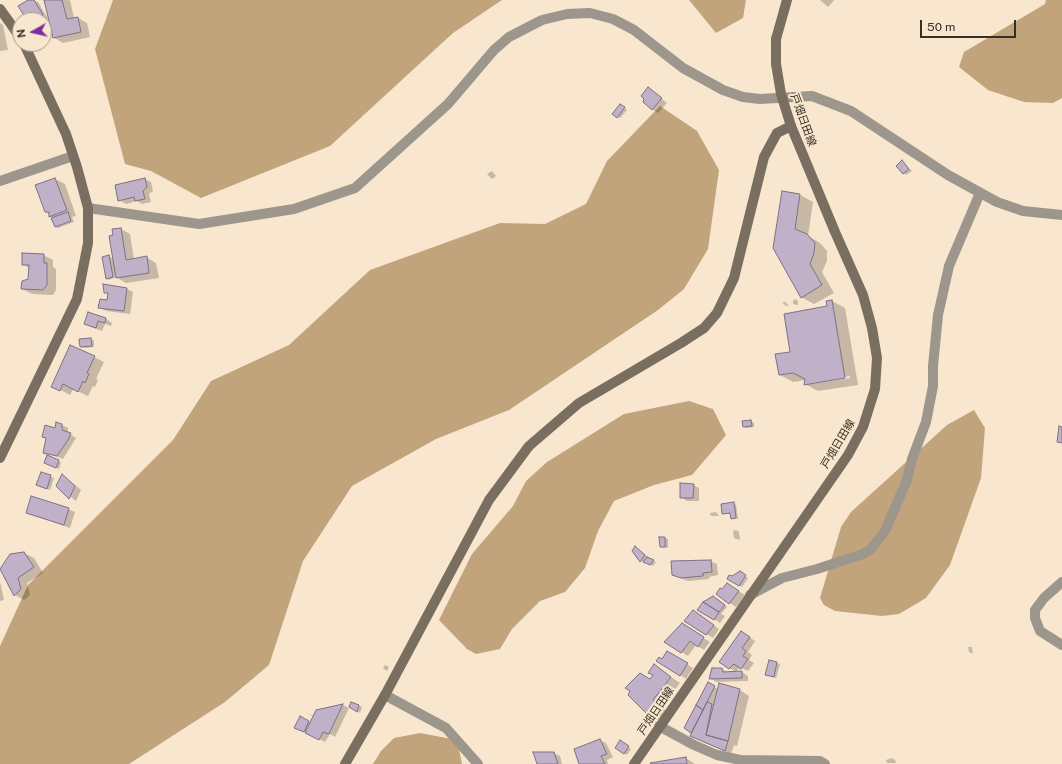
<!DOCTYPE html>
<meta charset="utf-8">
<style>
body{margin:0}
#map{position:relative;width:1062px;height:764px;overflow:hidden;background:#f8e6ce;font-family:"Public Sans",sans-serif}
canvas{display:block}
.north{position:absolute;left:12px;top:12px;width:40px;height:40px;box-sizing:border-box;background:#f8e6ce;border:1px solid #aa9d8b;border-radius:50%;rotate:262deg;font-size:11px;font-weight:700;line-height:16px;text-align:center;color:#362f26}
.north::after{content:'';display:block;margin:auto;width:14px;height:18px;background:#7b2e9f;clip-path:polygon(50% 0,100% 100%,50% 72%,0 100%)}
.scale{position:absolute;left:920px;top:20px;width:96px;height:18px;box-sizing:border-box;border:2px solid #362f26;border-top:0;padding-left:5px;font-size:12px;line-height:14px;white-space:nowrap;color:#362f26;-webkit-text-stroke:3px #f8e6ce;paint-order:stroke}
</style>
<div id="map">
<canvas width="1062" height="764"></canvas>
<div class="north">N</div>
<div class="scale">50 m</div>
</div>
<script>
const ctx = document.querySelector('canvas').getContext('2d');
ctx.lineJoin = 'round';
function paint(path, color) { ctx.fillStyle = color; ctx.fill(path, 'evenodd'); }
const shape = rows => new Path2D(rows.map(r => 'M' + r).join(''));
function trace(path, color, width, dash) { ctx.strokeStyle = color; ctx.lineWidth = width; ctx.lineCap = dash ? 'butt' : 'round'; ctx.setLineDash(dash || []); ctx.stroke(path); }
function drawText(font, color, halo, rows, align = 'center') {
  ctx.font = font + ' "Public Sans","Noto Sans JP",sans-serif'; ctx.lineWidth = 4; ctx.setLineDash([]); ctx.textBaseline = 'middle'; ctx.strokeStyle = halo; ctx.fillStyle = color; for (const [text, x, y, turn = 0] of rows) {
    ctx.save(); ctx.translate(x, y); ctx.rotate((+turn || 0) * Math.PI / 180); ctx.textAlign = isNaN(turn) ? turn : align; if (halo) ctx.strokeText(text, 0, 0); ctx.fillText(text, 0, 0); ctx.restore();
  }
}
const forest = shape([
 [113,0,502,0,453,33,330,146,201,198,151,171,125,164,95,49],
 [689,0,746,0,743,18,716,33],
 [1046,0,1062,0,1062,98,1053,103,1024,102,988,90,959,67,964,52,1045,4],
 [660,106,697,131,719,170,708,249,684,289,658,310,509,410,436,439,352,486,303,561,269,665,225,702,129,764,0,764,0,646,28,585,173,440,211,381,289,345,370,270,500,223,545,224,586,204,607,161],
 [689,401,713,409,726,435,692,475,654,485,614,501,598,531,585,568,565,592,540,601,512,629,500,649,476,654,467,649,439,620,472,554,513,506,526,481,547,462,624,414],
 [974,410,985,428,981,478,950,565,926,598,899,614,882,616,835,611,824,605,820,598,841,527,851,512,947,425],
 [420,733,457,740,462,764,373,764,381,751,394,738]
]);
const shadow = shape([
 [30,0,38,2,48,19,44,22,44,20,28,20],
 [45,0,70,0,74,18,78,18,87,23,90,37,63,43,53,37],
 [820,0,834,0,828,7],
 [0,23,3,25,8,50,0,51],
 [648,88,667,103,658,113,652,109],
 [623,106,627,110,620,118,617,117],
 [902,162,912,171,906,175,897,166],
 [492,171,496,176,492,179,487,174],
 [55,179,65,184,76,216,72,217,74,222,58,228,55,227,54,219,45,211],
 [145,179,151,182,153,191,149,194,151,202,142,204,137,201,126,204,119,200],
 [783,192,800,195,813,202,808,236,820,243,827,251,827,261,822,272,834,293,814,304,801,297],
 [121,229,130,234,134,260,146,257,156,263,159,278,126,283,116,277,109,280,107,278,109,256,113,259,114,236],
 [43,255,53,260,53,267,56,269,56,290,53,295,32,294,22,289,29,280,29,268,23,264],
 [104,285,127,289,133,292,130,314,106,311,99,307,108,301,109,294,105,292],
 [795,299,798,301,798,305,793,304,793,301],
 [832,301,845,308,858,385,818,391,805,384,806,380,793,382,780,375],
 [850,376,850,378,812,384,811,382],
 [782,302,785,302,789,306,786,306],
 [88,313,106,319,112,323,111,326,105,324,102,331,91,327,85,323],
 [91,339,94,341,94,347,84,348,81,346],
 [94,357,104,362,96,379,98,380,95,387,93,386,88,396,73,389,70,395,53,386],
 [751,421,754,423,754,427,746,428,744,427],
 [62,425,68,428,68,433,76,438,63,459,44,452,47,439,43,437],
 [58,461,61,462,59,469,48,464],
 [42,473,54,478,50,490,40,486],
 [63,475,81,490,76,501,57,486],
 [693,485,699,488,699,501,687,501,681,497],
 [733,503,736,505,738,519,732,518,731,514,723,513],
 [68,509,75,512,70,528,27,513],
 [716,512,719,516,711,516,710,513],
 [736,530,739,532,740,540,734,538,733,531],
 [665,538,668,539,668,548,661,547],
 [638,549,648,557,647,558,656,562,653,566,641,561,633,551],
 [24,553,34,558,43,573,27,583,30,595,24,600,15,595,1,570],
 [710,561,717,564,718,575,709,577,709,579,688,581,673,575],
 [743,574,748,578,742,587,728,579],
 [0,582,4,600,0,601],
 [733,588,745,595,736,607,717,594],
 [716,598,727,607,721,614,725,616,720,623,714,619],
 [700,615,719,629,713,638,686,621],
 [682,625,710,642,704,650,696,645,688,656,666,642],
 [742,632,755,641,748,652,752,655,749,660,754,663,748,671,740,667,736,672,720,662],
 [968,647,973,647,972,647,973,654,969,652],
 [674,656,693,668,686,679,663,661],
 [770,661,780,664,776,678,766,674],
 [385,665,389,667,387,671,383,668],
 [654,666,680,683,662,707,668,712,660,721,650,716,651,680,655,675],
 [722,669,728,673,742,672,748,676,748,681,716,682,710,678],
 [708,684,718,689,740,690,749,696,737,746,734,745,731,754,697,739,686,728],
 [343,705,349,708,335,737,330,734,325,742,296,727,300,718,311,723,314,717,305,712,314,716,317,711],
 [359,706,362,707,360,713,351,707],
 [600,740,606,743,613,757,607,760,608,764,580,764],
 [621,742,631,749,627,755,616,748],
 [553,753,560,756,562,764,538,764],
 [686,758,695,764,652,764],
 [892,758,895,760,896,763,887,763,886,760]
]);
const building = shape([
 [28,0,34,0,43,15,35,20,27,20,18,6,28,0],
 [44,0,62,0,67,19,78,17,81,32,53,38,44,0],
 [648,87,662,98,652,110,643,102,644,99,641,96,648,87],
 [620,104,625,107,617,118,612,114,620,104],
 [902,160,909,169,903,174,896,166,902,160],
 [55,178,67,210,49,217,49,212,45,212,35,185,55,178],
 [145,178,147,187,143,191,145,199,135,201,134,197,118,201,115,185,145,178],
 [782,191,800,194,795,229,807,234,815,243,814,253,810,264,822,285,801,298,773,248,782,191],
 [68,212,71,221,55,227,51,218,68,212],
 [121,228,126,260,147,256,149,273,116,278,109,236,113,235,112,229,121,228],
 [22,253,44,254,44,263,47,263,47,285,43,290,21,289,22,281,28,279,29,265,22,265,22,253],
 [109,255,113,277,106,279,102,257,109,255],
 [103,284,127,288,124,311,98,308,100,299,107,300,108,293,104,293,103,284],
 [832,300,845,378,804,385,805,379,793,373,779,375,775,354,790,352,784,314,827,306,826,301,832,300],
 [88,312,106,318,105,323,98,321,96,328,84,324,88,312],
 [91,338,92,346,80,347,79,339,91,338],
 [70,345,95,356,87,373,89,374,85,383,83,381,78,392,63,384,60,391,51,387,70,345],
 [751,420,752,426,743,427,742,421,751,420],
 [56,422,62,424,62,430,71,433,68,440,57,456,43,453,46,438,42,437,45,425,55,428,56,422],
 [1059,426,1062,427,1062,443,1057,442,1059,426],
 [47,455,59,460,56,468,44,463,47,455],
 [41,472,51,475,47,489,36,485,41,472],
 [62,474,75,486,69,499,56,486,62,474],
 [680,483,694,484,693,498,680,498,680,483],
 [31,496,69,508,64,525,26,513,31,496],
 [734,502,736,518,731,519,730,513,722,514,721,504,734,502],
 [659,537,665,537,665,547,660,547,659,537],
 [635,546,645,555,640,562,632,551,635,546],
 [24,552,34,567,18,578,21,589,14,596,0,569,10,554,24,552],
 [647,557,654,560,650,565,643,562,647,557],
 [711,560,712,572,703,573,703,576,681,578,672,575,671,561,711,560],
 [740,571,746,575,739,586,727,579,729,575,732,576,740,571],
 [727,583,739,591,729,604,716,594,720,588,722,589,727,583],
 [713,596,725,605,719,612,703,602,713,596],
 [703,602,719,612,714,620,697,610,703,602],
 [693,610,714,625,706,635,684,621,693,610],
 [682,623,704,637,698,647,690,641,681,653,664,642,682,623],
 [741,631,750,637,742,648,746,651,743,656,748,659,741,669,734,664,729,669,719,662,741,631],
 [667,651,688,663,680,676,656,661,659,657,662,659,667,651],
 [769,660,777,662,774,677,765,675,769,660],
 [654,664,671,677,653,700,659,706,650,717,628,695,630,691,625,688,640,673,650,679,653,675,648,673,654,664],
 [712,668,722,668,723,672,742,671,742,678,709,679,712,668],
 [708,682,715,686,703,710,696,705,708,682],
 [719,683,740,689,728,741,706,735,719,683],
 [351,702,359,705,357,712,349,707,351,702],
 [707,702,712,704,706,735,728,741,725,751,690,736,707,702],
 [343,704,329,734,323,732,319,740,305,733,316,710,343,704],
 [696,705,703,710,691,733,684,728,696,705],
 [300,716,309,721,304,732,294,728,300,716],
 [600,739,607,754,601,756,605,764,579,764,574,749,600,739],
 [620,740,629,746,624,754,615,748,620,740],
 [533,752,554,752,558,764,537,764,533,752],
 [686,757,687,764,651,764,650,763,686,757]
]);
const street = shape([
 [0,181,73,156],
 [88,208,199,224,294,209,355,188,448,104,494,50,509,37,542,20,567,14,590,13,613,19,634,30,683,68,723,90,743,97,760,99,812,96,851,111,948,175,997,202,1023,211,1062,215],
 [1062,582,1044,598,1035,610,1035,618,1040,631,1062,645],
 [750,595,782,578,817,569,863,554,871,549,885,531,907,480,912,459,926,422,933,386,933,366,938,315,949,266,980,193],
 [385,695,446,728,478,764],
 [659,726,694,745,717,755,740,760,820,761,825,764]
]);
const secondary = shape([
 [0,9,20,37],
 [776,39,787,0],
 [0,458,77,299,88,243,88,208,77,167,66,134,24,44],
 [345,764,385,695,489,500,529,446,579,403,681,343,704,328,717,313,734,278,764,157,777,133,791,126,835,232,863,295,872,328,877,358,875,389,863,427,848,455,634,764]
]);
const secondaryBridge = shape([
 [776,39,776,64,781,94,791,126]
]);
const streetNames = [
 ["戸畑日田線",803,120,70],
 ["戸畑日田線",838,444,-59],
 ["戸畑日田線",656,711,-56]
];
paint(forest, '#c2a47c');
paint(shadow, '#0003');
paint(building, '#c0b1c9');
trace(building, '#7e7086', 1);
trace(street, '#9d968c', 10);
trace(secondary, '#796e60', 10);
trace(secondaryBridge, '#796e60', 10);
drawText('11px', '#362f26', '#f8e6ce', streetNames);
</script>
